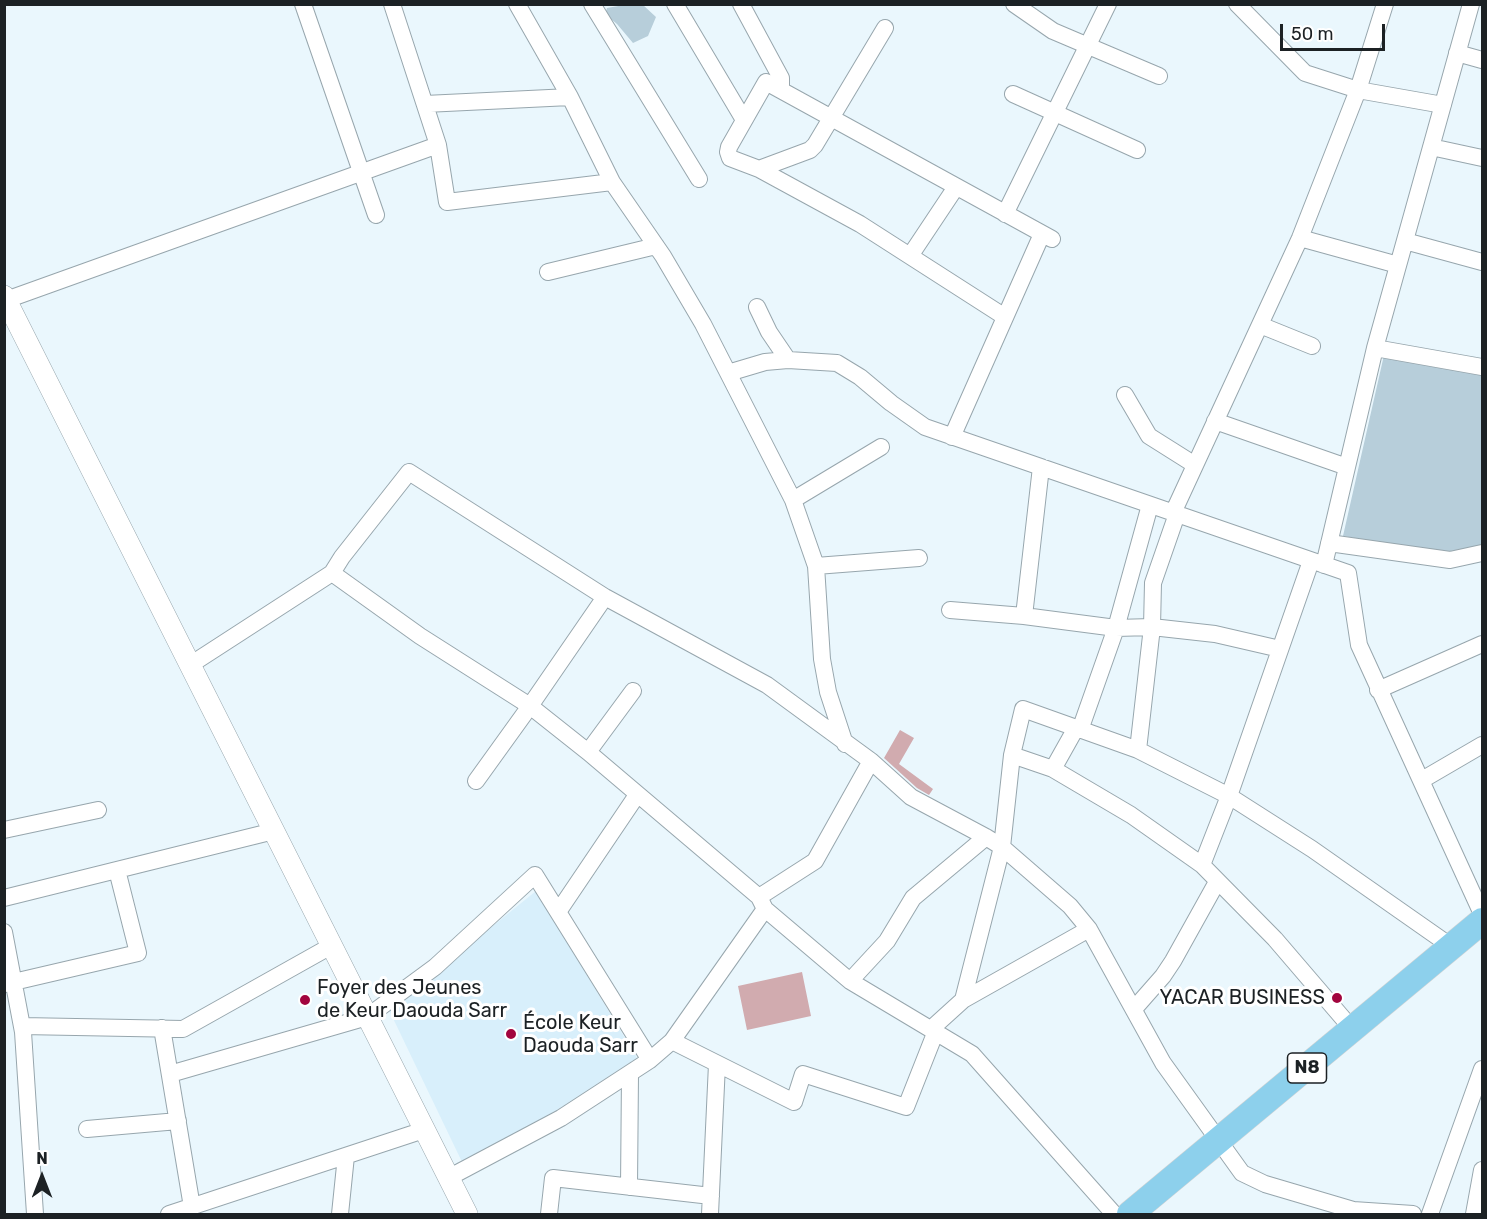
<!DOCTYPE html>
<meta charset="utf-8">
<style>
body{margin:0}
#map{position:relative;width:1487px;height:1219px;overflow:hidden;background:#eaf7fd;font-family:Rubik,sans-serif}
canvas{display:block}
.frame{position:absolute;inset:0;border:6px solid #1c2124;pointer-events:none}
.north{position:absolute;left:12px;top:1147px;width:60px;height:60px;-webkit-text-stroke:4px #fff;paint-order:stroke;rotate:0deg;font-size:16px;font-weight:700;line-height:24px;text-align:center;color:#1c2124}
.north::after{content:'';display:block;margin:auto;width:21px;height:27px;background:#1c2124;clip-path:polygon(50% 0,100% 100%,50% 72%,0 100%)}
.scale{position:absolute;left:1280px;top:24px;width:105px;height:27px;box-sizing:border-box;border:3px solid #1c2124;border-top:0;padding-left:8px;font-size:18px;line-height:21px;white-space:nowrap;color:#1c2124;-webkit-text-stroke:4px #fff;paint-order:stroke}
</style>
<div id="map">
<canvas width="1487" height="1219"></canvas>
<div class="frame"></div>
<div class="north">N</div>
<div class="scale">50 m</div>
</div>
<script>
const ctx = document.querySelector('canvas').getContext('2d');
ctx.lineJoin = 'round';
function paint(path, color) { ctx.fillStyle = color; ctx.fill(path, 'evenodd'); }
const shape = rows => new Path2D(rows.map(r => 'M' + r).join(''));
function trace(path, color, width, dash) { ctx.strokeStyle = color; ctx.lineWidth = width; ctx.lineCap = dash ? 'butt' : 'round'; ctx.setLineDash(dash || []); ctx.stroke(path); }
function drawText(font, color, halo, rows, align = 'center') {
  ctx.font = font + ' Rubik,sans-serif'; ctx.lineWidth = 6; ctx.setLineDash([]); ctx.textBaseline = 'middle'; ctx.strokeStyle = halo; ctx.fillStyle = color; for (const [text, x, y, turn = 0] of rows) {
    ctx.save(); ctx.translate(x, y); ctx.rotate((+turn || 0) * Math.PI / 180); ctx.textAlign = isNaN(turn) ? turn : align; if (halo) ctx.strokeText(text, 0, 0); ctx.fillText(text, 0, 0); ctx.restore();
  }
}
const built = shape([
 [536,891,637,1058,523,1132,463,1164,389,1010]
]);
const green = shape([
 [624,5,643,5,656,17,648,36,633,43,617,24,605,14,607,8],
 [1384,355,1482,370,1482,545,1441,553,1343,536]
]);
const building = shape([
 [900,730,914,738,899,764,933,789,929,795,917,788,884,758],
 [802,972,811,1016,747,1030,738,986]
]);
const minor = shape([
 [303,4,376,215],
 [392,4,438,145,447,202,612,182],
 [517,4,570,97,612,182,663,256,703,324,793,500,816,566,822,659,828,692,845,744],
 [592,4,699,179],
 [675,4,744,120],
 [741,4,781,78,781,90],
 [1014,4,1053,31,1159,76],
 [1237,4,1305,73,1358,90,1443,105],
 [1457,53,1482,60],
 [1013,94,1137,150],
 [425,104,570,97],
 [1431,147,1482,158],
 [759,169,810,150,815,145,885,28],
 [1005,214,1108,4],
 [1300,238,1398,265],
 [1405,241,1482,262],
 [910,256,956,187],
 [548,272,656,246],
 [6,300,438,145],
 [757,307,769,332,788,360,837,363,860,377,891,403,925,427,1348,573,1359,645,1482,914],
 [1005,317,860,224,759,169,730,158,728,152,729,147,766,82,1052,239],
 [1260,325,1312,346],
 [1375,348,1482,367],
 [728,373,765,362,788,360],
 [1125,395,1149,436,1195,465],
 [1215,421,1347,467],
 [952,437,1042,234],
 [793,500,881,447],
 [1173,513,1300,238,1358,90,1385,4],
 [1329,543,1450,560,1482,553],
 [1324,565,1375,348,1471,4],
 [816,566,919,558],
 [332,573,420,636,530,706,588,752,759,897,765,909,850,981,972,1054,1114,1214],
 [950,610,1024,616,1116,628,1152,627,1215,634,1280,649],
 [1024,616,1041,467],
 [190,665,332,573,342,557,409,472,605,597,767,685,871,761,911,797,986,837,1002,847,1070,906,1089,929,1163,1063,1242,1173,1265,1184,1353,1210,1413,1214],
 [1378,690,1482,644],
 [1080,730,1116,628,1150,505],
 [1138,750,1152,627,1153,583,1177,514],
 [588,752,633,691],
 [1012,755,1053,769,1131,815,1202,865,1275,939,1353,1030],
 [1053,769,1076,728],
 [1422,780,1482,745],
 [476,781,530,706,605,597],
 [4,830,98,810],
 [1202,865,1229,796,1311,561],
 [759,897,815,861,871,761],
 [4,898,274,831],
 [558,912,637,795],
 [4,932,23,1032,35,1214],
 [850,981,887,941,913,898,986,837],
 [5,984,138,953,117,870],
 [963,1000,1002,847,1012,755,1023,709,1138,750,1229,796,1312,849,1452,947],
 [1134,1009,1163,976,1173,961,1217,882],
 [22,1026,183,1029,331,946],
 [162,1028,192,1207],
 [931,1029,963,1000,1089,929],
 [672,1041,794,1102,803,1074,906,1107,936,1031],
 [170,1074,367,1017,435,967,535,875,650,1060],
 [87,1129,178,1121],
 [448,1178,561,1118,650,1060,672,1041,765,909],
 [629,1187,630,1074],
 [169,1214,424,1130],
 [340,1214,346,1156],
 [549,1214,553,1178,711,1196],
 [710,1214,717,1064],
 [1430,1214,1482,1069],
 [1474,1214,1482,1170]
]);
const tertiary = shape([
 [4,296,467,1214]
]);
const primary = shape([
 [1130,1214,1482,921]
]);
const markers = [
 [1337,998,6,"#a2053e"],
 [305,1000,6,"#a2053e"],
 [511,1034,6,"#a2053e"]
];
const shields = [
 [1307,1068,39]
];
const shieldNames = [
 ["N8",1307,1068]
];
const poiNames = [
 ["Foyer des Jeunes",317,988],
 ["de Keur Daouda Sarr",317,1011],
 ["YACAR BUSINESS",1325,998,"right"],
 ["École Keur",523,1023],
 ["Daouda Sarr",523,1046]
];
paint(built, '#d8effb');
paint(green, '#b7ceda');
paint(building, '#d1abaf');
trace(minor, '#97a6ad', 18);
trace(tertiary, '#97a6ad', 22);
trace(primary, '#d2d3d3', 27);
trace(minor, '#fff', 16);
trace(tertiary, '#fff', 21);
trace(primary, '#8dd0ec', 26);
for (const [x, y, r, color] of markers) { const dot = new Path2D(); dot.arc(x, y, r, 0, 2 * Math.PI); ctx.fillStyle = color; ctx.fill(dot); trace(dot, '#fff', 2); }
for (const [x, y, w] of shields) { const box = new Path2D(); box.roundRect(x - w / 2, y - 15, w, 30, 4.5); ctx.fillStyle = '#fff'; ctx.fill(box); trace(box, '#1c2124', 1.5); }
drawText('bold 18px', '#1c2124', null, shieldNames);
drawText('20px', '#1c2124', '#fff', poiNames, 'left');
</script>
